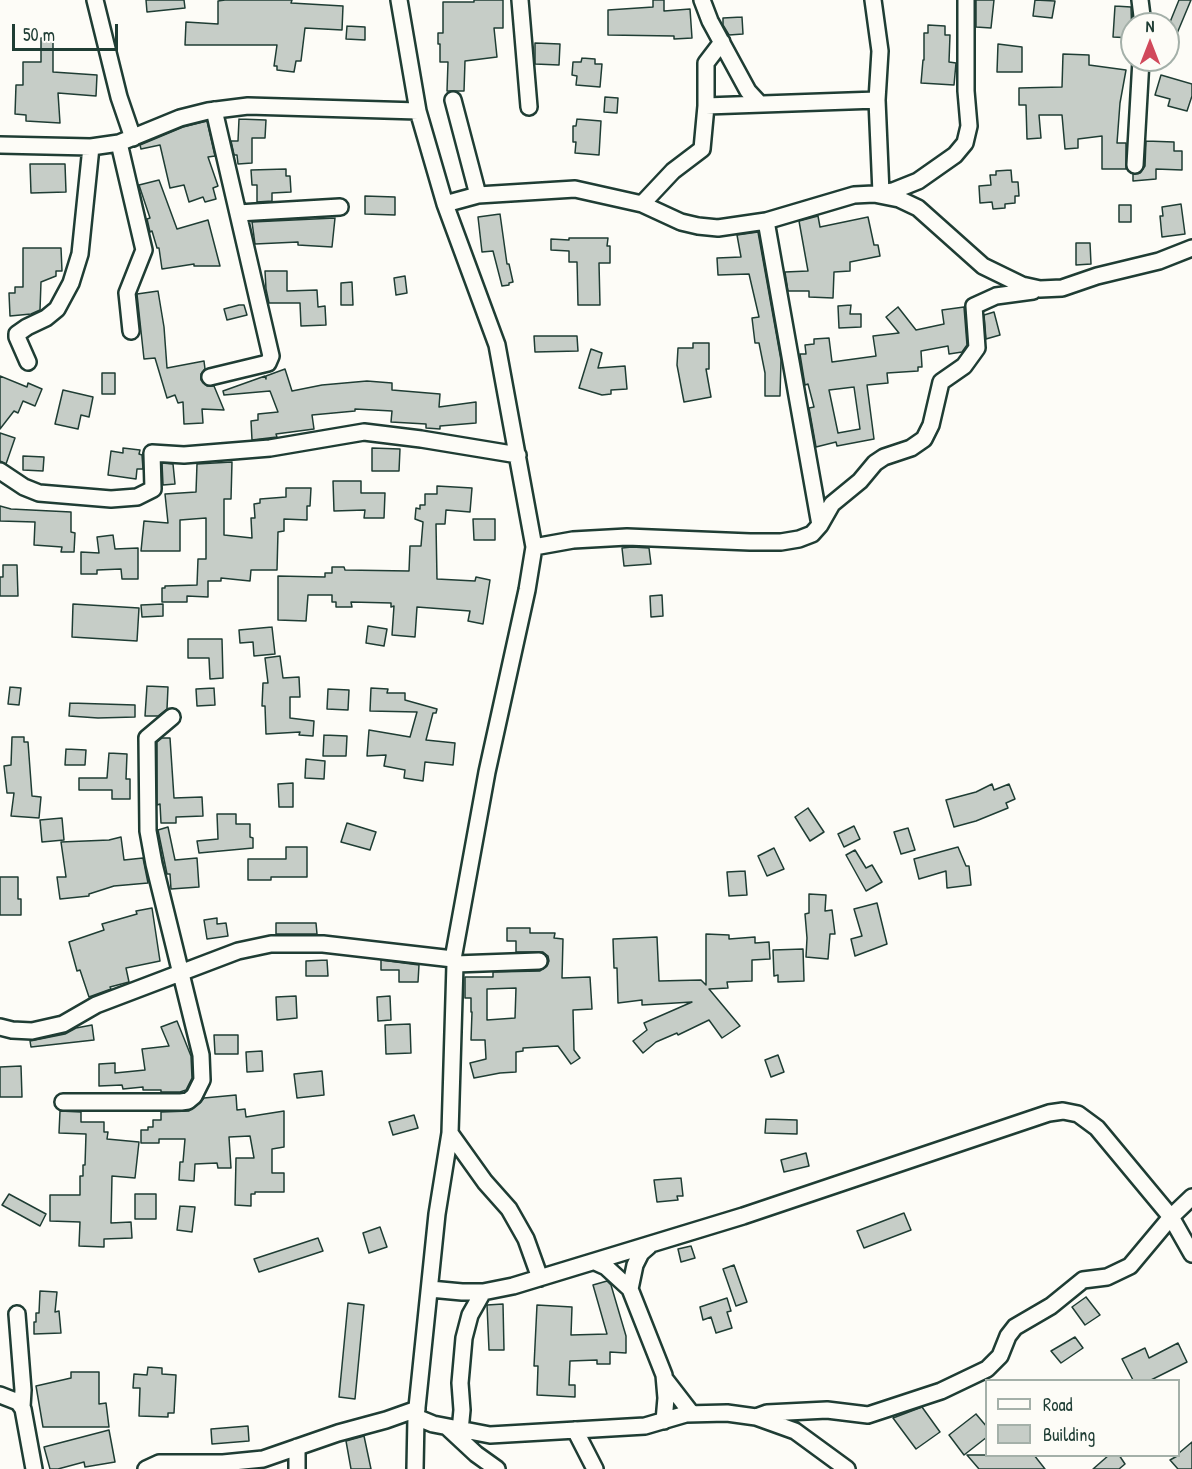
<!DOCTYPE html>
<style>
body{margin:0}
#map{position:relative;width:1192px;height:1469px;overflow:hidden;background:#fdfcf7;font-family:"Patrick Hand",sans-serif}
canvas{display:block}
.legend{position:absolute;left:985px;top:1379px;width:195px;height:78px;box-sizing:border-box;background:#fdfcf7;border:2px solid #a4b0a9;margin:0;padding:8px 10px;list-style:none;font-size:18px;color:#1f3d34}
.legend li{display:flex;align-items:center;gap:12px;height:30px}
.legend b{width:30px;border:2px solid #a4b0a9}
.north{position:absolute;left:1120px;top:12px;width:60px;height:60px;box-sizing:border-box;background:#fdfcf7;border:2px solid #a4b0a9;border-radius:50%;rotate:0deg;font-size:16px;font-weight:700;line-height:24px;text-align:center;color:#1f3d34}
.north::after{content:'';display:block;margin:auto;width:21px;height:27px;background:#d1495b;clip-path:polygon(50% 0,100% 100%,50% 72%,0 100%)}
.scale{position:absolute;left:12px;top:24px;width:106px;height:27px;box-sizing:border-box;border:3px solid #1f3d34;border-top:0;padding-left:8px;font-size:18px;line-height:21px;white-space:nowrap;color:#1f3d34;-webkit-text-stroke:4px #fdfcf7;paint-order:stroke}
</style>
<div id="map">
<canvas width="1192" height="1469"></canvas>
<ul class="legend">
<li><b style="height:8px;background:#fdfcf7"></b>Road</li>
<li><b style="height:16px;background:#c6cdc7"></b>Building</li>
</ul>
<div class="north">N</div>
<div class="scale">50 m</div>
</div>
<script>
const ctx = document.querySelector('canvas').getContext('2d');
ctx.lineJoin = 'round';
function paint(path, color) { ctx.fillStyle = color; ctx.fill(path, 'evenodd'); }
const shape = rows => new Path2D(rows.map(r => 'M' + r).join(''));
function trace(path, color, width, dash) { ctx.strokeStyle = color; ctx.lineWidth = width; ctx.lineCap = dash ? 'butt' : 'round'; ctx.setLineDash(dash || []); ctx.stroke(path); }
const building = shape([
 [146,0,184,0,185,8,147,12,146,0],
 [225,0,292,0,291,3,343,6,342,30,305,28,301,61,296,61,294,72,277,70,277,66,274,66,277,45,185,45,186,22,218,24,218,1,225,0],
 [474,0,503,0,503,28,494,28,497,57,465,61,464,91,447,91,448,62,440,62,440,44,438,44,438,33,443,33,443,2,474,2,474,0],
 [653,0,664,0,664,11,690,9,692,38,674,39,674,36,608,35,608,10,653,7,653,0],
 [976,0,994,0,991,28,976,27,976,0],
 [1035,0,1055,1,1052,18,1033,16,1035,0],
 [1179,0,1191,0,1168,55,1168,27,1179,0],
 [1115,6,1131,7,1132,38,1113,37,1115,6],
 [742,17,743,34,729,35,723,25,723,18,742,17],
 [928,25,945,26,945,35,950,35,949,62,956,63,954,85,921,83,923,60,924,60,924,33,928,33,928,25],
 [347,26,365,27,365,40,346,39,347,26],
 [41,38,53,38,53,72,97,75,96,96,58,93,60,123,26,121,26,115,15,114,16,85,23,85,23,62,41,62,41,38],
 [535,43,560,44,559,65,535,64,535,43],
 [998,44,1022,47,1022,72,997,72,998,44],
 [1063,54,1089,55,1089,65,1126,70,1120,103,1117,143,1126,143,1126,169,1102,169,1102,136,1078,139,1078,148,1065,149,1062,115,1039,115,1041,138,1027,139,1026,105,1019,105,1019,88,1062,87,1063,54],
 [582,58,595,59,595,64,602,64,600,87,576,85,577,76,572,75,573,62,581,62,582,58],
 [1161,75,1192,84,1192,96,1187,111,1168,106,1170,99,1155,95,1161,75],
 [605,97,618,98,617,113,604,112,605,97],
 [239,119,266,120,265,138,252,138,252,163,238,164,237,155,234,155,231,141,238,141,239,119],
 [577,119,601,121,599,155,575,153,576,142,573,142,573,126,576,126,577,119],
 [207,121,215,156,208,157,218,186,213,188,216,199,205,202,203,197,189,202,184,185,170,188,160,145,141,149,140,145,183,127,207,121],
 [1146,141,1174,142,1174,151,1182,151,1182,170,1156,169,1156,179,1133,181,1133,174,1140,173,1145,166,1146,141],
 [30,164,65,164,66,192,31,193,30,164],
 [286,169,286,176,290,176,291,192,272,193,272,201,257,202,257,185,252,185,251,170,286,169],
 [1011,170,1012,182,1018,182,1019,196,1015,196,1015,203,1005,204,1005,208,993,209,992,202,980,203,979,186,991,185,990,175,996,175,996,171,1011,170],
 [159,180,177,229,208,220,220,266,194,266,194,264,162,269,159,248,157,248,152,231,150,232,147,219,150,218,139,185,159,180],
 [365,196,395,197,395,215,365,214,365,196],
 [1181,204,1185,234,1162,237,1160,216,1163,216,1162,207,1181,204],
 [1119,205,1131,205,1131,222,1119,222,1119,205],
 [500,214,507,264,509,264,513,282,509,283,509,285,502,286,493,251,482,252,478,217,500,214],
 [818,216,820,227,868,217,874,245,878,245,880,256,850,262,850,271,834,272,833,298,809,297,809,291,788,291,785,272,808,271,799,221,818,216],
 [335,218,332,247,298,245,298,242,255,244,252,222,335,218],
 [758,232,781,360,780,396,765,396,765,373,759,343,755,343,752,318,759,317,749,274,718,275,717,258,741,257,737,235,758,232],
 [569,238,608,238,607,246,610,246,610,263,599,263,600,305,578,305,577,262,569,262,569,251,551,250,551,239,569,240,569,238],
 [1076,243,1090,243,1091,264,1076,265,1076,243],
 [23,248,61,248,62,271,56,271,56,276,41,282,40,310,31,314,10,316,9,293,15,293,15,287,23,287,23,248],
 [265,271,287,271,287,291,317,290,318,307,325,306,326,325,301,326,300,303,269,303,266,289,265,271],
 [405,276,407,293,396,295,394,278,405,276],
 [352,282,353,305,341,305,341,283,352,282],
 [158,291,164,327,167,368,204,361,205,369,201,374,201,380,207,386,214,386,224,410,202,409,203,423,184,424,183,402,178,403,175,395,167,398,155,358,144,359,137,294,158,291],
 [239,305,244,305,247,315,227,320,224,309,239,305],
 [851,305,850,314,861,314,861,327,839,328,838,306,851,305],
 [898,307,916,330,944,324,942,310,964,307,967,345,962,352,949,354,948,346,921,351,922,367,918,367,918,371,887,373,888,383,867,385,874,439,837,446,836,442,816,447,809,408,814,407,808,384,805,385,800,354,806,354,805,345,814,344,814,339,829,338,832,362,876,356,873,336,899,333,886,317,898,307],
 [854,387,860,429,838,433,829,390,854,387],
 [994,312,1000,335,986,339,984,315,994,312],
 [534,336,577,336,578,351,535,352,534,336],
 [693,343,709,343,709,369,706,369,711,397,684,402,677,365,678,348,693,348,693,343],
 [591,349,602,353,598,368,625,366,627,389,611,390,611,394,602,395,579,388,591,349],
 [285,369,292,391,322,385,367,381,392,383,392,390,440,394,439,407,476,402,476,423,440,426,440,429,426,428,426,424,391,422,392,411,355,409,355,411,312,415,314,429,276,434,277,437,252,440,251,421,258,420,258,414,278,412,270,391,224,395,223,391,265,376,266,379,266,376,285,369],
 [102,373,115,373,115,394,102,394,102,373],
 [0,376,27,387,28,383,42,389,35,406,23,401,18,413,14,411,0,429,0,376],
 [63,390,93,397,89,417,81,415,78,429,55,424,63,390],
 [0,433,15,438,6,464,0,461,0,433],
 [123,448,140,450,139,454,142,455,143,469,137,469,136,479,108,475,111,451,123,453,123,448],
 [372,448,400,449,399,471,372,471,372,448],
 [23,456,44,457,43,471,23,470,23,456],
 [232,462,231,499,224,499,224,535,252,538,251,518,255,518,254,504,260,503,260,499,286,497,286,488,311,488,310,506,307,506,307,520,284,519,284,531,278,532,277,570,251,570,250,581,221,578,221,581,208,581,208,597,187,596,187,602,162,602,162,588,165,588,165,586,197,585,198,559,206,559,206,518,180,520,180,551,141,551,144,521,168,523,165,494,196,492,197,464,232,462],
 [162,463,173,464,175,484,163,485,162,463],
 [333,481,361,481,361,493,385,493,384,518,364,518,365,510,334,511,333,481],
 [437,486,472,488,470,512,446,510,445,524,436,524,437,579,475,581,476,577,490,580,483,624,468,621,470,611,417,607,415,637,392,635,394,606,391,607,391,603,351,602,352,607,336,607,336,602,332,602,332,595,308,595,306,621,278,620,278,576,325,577,325,573,332,573,332,567,344,567,345,570,409,571,410,546,421,546,423,522,415,519,416,508,420,509,420,505,425,505,425,494,437,494,437,486],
 [0,506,11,509,71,512,71,532,75,533,74,552,61,552,62,547,34,545,35,522,0,521,0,506],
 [473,519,495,519,495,540,474,540,473,519],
 [113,535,115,549,138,548,138,579,122,579,121,569,97,570,97,574,81,574,81,552,99,553,97,537,113,535],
 [632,547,649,548,651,564,624,566,622,548,632,547],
 [3,565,17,565,18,596,0,596,0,577,3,577,3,565],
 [662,595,663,616,651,617,650,596,662,595],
 [73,604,139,608,137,641,72,637,73,604],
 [163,604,163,616,142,617,141,605,163,604],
 [368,626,387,629,384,646,366,643,368,626],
 [272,627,275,654,254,656,253,642,240,643,239,630,272,627],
 [188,639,222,639,223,678,210,679,209,658,188,658,188,639],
 [280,656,283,678,299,677,300,697,290,697,290,718,314,721,313,736,299,735,300,732,266,734,265,706,262,706,263,683,268,683,265,658,280,656],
 [147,686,168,687,167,709,158,716,145,716,147,686],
 [10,687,21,688,19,705,8,704,10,687],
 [214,688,215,705,197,706,196,689,214,688],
 [371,688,388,689,387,693,405,693,405,700,437,709,436,713,433,713,426,740,455,743,453,765,425,762,423,781,404,778,405,770,384,766,386,755,367,756,369,730,410,737,417,712,370,711,371,688],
 [328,689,349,690,348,710,327,709,328,689],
 [70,703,135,705,135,717,98,718,69,716,70,703],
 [324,735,347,736,346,756,323,756,324,735],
 [12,737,24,737,24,742,28,742,32,796,41,797,39,818,11,816,14,793,7,793,4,766,11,765,12,737],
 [162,738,170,738,174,798,202,797,203,816,176,817,176,823,161,823,160,804,157,805,157,742,162,738],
 [66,749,86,750,85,765,65,765,66,749],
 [109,753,127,754,126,779,130,779,130,799,112,799,112,790,79,790,79,778,107,778,109,753],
 [306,759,325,761,324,779,305,778,306,759],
 [293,783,293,807,279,807,278,784,293,783],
 [992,784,994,790,1009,784,1015,799,1006,803,1008,808,976,821,954,827,946,800,976,792,992,784],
 [808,808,824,832,810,841,795,817,808,808],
 [217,814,236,814,236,824,250,824,250,837,253,838,253,848,199,853,197,841,218,839,217,814],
 [62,818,64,840,42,842,40,820,62,818],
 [347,823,376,832,370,850,341,842,347,823],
 [854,826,860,839,844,847,838,834,854,826],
 [168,827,175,860,197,858,199,887,171,889,170,874,167,874,158,830,168,827],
 [908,828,915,850,901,854,894,832,908,828],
 [121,837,124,860,143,858,148,883,114,886,89,894,89,896,60,899,57,877,66,877,61,842,109,840,121,837],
 [286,847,307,847,307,877,271,877,271,880,248,880,248,859,286,859,286,847],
 [958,847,966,866,969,866,971,885,947,888,946,871,919,879,914,859,958,847],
 [774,848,784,869,767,876,758,856,774,848],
 [855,850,866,868,872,865,882,882,866,891,846,855,855,850],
 [745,871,747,895,729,896,727,872,745,871],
 [0,877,18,877,18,899,21,899,21,915,0,915,0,877],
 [809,894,826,895,825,911,832,910,835,934,830,934,828,959,806,957,807,938,805,914,809,913,809,894],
 [877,903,887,944,855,956,851,939,862,936,854,909,877,903],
 [152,908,160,961,126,968,129,982,110,987,111,989,89,997,80,970,77,971,69,942,104,930,102,924,137,914,136,911,152,908],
 [217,918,217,924,226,923,228,936,207,939,204,920,217,918],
 [276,923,316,923,317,934,276,934,276,923],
 [507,928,530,928,530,933,555,933,554,938,563,939,562,978,590,977,592,1009,573,1010,574,1050,580,1058,571,1064,558,1046,523,1048,523,1051,516,1052,516,1072,500,1073,474,1078,470,1063,486,1059,485,1040,471,1040,472,1012,471,1012,471,998,465,998,465,977,493,977,493,972,540,971,547,966,549,961,548,956,543,952,516,952,516,941,507,941,507,928],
 [516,988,515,1018,487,1020,487,989,516,988],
 [706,934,729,935,729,939,755,937,755,943,769,942,770,959,752,960,752,981,727,982,728,988,709,989,740,1026,722,1038,709,1020,678,1035,677,1033,656,1042,643,1053,633,1041,647,1030,644,1023,692,1002,642,1005,642,1000,618,1003,617,968,614,968,613,939,657,937,659,981,701,980,706,985,706,934],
 [803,949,804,981,778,982,778,975,774,976,773,950,803,949],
 [327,960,328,976,306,976,306,961,327,960],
 [381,960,419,965,418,982,399,982,399,970,381,970,381,960],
 [296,996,297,1018,277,1020,276,997,296,996],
 [390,996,391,1020,378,1021,377,997,390,996],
 [177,1021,191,1056,192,1078,186,1090,180,1092,161,1092,161,1090,143,1090,143,1087,123,1089,122,1085,99,1086,99,1064,115,1063,115,1073,145,1070,142,1049,169,1046,161,1027,177,1021],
 [410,1024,411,1053,386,1054,385,1025,410,1024],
 [92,1025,94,1040,31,1047,30,1041,65,1034,76,1028,92,1025],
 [214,1035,238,1035,238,1054,215,1054,214,1035],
 [262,1051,263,1071,247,1072,246,1052,262,1051],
 [778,1055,784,1072,771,1077,765,1060,778,1055],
 [21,1066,22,1097,0,1097,0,1067,21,1066],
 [322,1071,324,1095,297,1098,294,1074,322,1071],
 [236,1095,237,1110,245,1109,246,1117,284,1111,284,1147,272,1149,272,1173,284,1173,284,1192,255,1192,255,1194,251,1194,251,1206,235,1205,236,1158,254,1158,250,1136,229,1137,231,1168,218,1168,217,1163,195,1164,194,1181,179,1180,180,1162,183,1162,185,1139,159,1139,159,1143,141,1143,141,1130,148,1130,148,1127,153,1127,153,1120,161,1120,161,1112,189,1111,200,1103,204,1098,236,1095],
 [60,1111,81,1112,81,1122,104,1122,104,1132,108,1132,107,1139,139,1142,135,1178,112,1176,111,1223,131,1222,132,1238,104,1239,104,1247,79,1246,80,1222,50,1221,50,1195,80,1195,80,1176,83,1176,83,1165,85,1165,86,1134,59,1133,60,1111],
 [414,1115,418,1128,393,1135,389,1122,414,1115],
 [766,1119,797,1120,797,1134,765,1133,766,1119],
 [806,1153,809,1166,784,1172,781,1160,806,1153],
 [681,1178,683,1196,677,1196,678,1200,657,1202,654,1180,681,1178],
 [9,1194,46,1214,40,1226,2,1205,9,1194],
 [135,1194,156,1194,156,1219,135,1219,135,1194],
 [180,1206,195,1207,192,1232,177,1230,180,1206],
 [904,1213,911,1230,864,1248,857,1231,904,1213],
 [380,1227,387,1247,369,1253,363,1233,380,1227],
 [318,1238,323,1251,259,1272,254,1259,318,1238],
 [691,1246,695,1258,681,1262,678,1249,691,1246],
 [734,1265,747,1302,736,1306,723,1269,734,1265],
 [607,1281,611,1285,626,1336,626,1353,610,1352,610,1364,597,1364,597,1360,570,1361,569,1385,575,1385,575,1397,537,1395,538,1366,534,1366,537,1305,572,1307,571,1335,607,1334,593,1285,607,1281],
 [40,1291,57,1292,55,1312,59,1311,61,1333,34,1334,34,1322,36,1322,36,1313,39,1313,40,1291],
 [1086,1297,1100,1315,1085,1325,1072,1307,1086,1297],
 [727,1298,731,1311,727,1312,732,1328,716,1333,711,1317,703,1320,700,1307,727,1298],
 [348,1303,364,1305,355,1399,339,1397,348,1303],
 [503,1304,504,1350,489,1350,487,1305,503,1304],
 [1075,1337,1083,1348,1061,1363,1051,1351,1075,1337],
 [1178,1343,1187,1362,1151,1380,1133,1380,1122,1359,1145,1348,1149,1358,1178,1343],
 [148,1367,162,1368,162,1374,176,1375,174,1413,168,1413,168,1417,139,1416,140,1388,133,1388,134,1374,147,1375,148,1367],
 [71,1372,99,1372,99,1404,106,1403,109,1427,43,1427,36,1386,71,1378,71,1372],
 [922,1407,940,1432,916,1449,893,1418,922,1407],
 [976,1414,987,1427,987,1437,964,1455,949,1435,976,1414],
 [248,1426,249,1441,212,1444,211,1429,248,1426],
 [109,1430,115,1462,85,1467,84,1462,58,1469,50,1469,44,1447,109,1430],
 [364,1436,371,1469,351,1469,346,1441,364,1436],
 [1192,1442,1192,1469,1178,1469,1170,1460,1179,1455,1179,1453,1192,1442],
 [967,1455,1034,1455,1045,1469,979,1469,967,1455],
 [1109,1455,1119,1455,1125,1464,1119,1469,1093,1469,1109,1455]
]);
const street = shape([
 [95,0,119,97,133,138],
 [399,0,418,111,445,204,497,345,534,547,527,590,487,772,453,959,455,964,450,1133,437,1214,416,1417,415,1469],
 [520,0,529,107],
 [702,0,710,21,748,91,760,104],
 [873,0,880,51,877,100,881,193],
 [1140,0,1143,24],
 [453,100,478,195],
 [706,106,877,100],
 [119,143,144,250,127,293,131,331],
 [0,145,91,147,119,143,180,118,208,111,248,106,418,111],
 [1135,165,1141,60],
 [882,193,893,191,918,181,955,155,965,143,969,126,966,91,966,0],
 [445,204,478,195,575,189,642,204,681,222,698,226,718,228,766,221,854,195,874,194,899,199,918,208,983,266,1022,285,1040,289,1062,288,1097,276,1159,261,1192,248],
 [642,204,673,171,702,149,706,106,706,63,722,42],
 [238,213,340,207],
 [766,221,820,525],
 [28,362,17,337,17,334,27,327,46,318,57,309,71,283,80,254,91,147],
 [210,377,268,363,271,356,214,110],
 [0,471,24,487,39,493,111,499,137,497,153,489,152,453,184,455,270,448,364,432,421,439,518,455],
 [534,547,573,540,627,537,750,542,781,542,799,539,812,534,820,525,832,504,860,481,875,463,884,457,911,448,924,439,931,425,941,382,964,366,977,348,974,306,996,296,1033,291],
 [455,964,539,961],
 [0,1027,12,1030,32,1031,63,1024,96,1005,238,951,271,944,323,944,453,959],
 [63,1102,181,1102,188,1101,194,1096,202,1080,201,1055,154,864,148,831,147,738,172,717],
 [450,1133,485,1182,509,1209,526,1239,540,1278],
 [595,1262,606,1267,630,1289,664,1375,666,1398,664,1421],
 [430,1289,462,1292,483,1292,513,1286,743,1216,1049,1113,1063,1111,1078,1114,1097,1128,1171,1217,1192,1254],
 [630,1289,635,1265,641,1253,649,1246],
 [17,1314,23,1390,22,1407],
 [665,1379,692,1414],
 [0,1395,18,1402,23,1409,34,1469],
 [416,1417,433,1424,490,1435,645,1426,686,1414,727,1413,756,1417,795,1431,847,1469],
 [756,1417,767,1413,827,1410,868,1415,941,1391,987,1369,1000,1356,1008,1336,1015,1327,1051,1306,1083,1280,1107,1277,1130,1266,1171,1217,1192,1197],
 [447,1427,476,1454,497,1469],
 [575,1430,595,1469],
 [460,1431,462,1410,460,1383,464,1338,470,1315,483,1292],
 [297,1447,297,1469],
 [146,1469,159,1463,223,1463,263,1459,338,1433,386,1420,417,1409]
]);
paint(building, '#c6cdc7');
trace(building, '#1f3d34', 1.5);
trace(street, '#1f3d34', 20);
trace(street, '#fdfcf7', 15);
</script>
